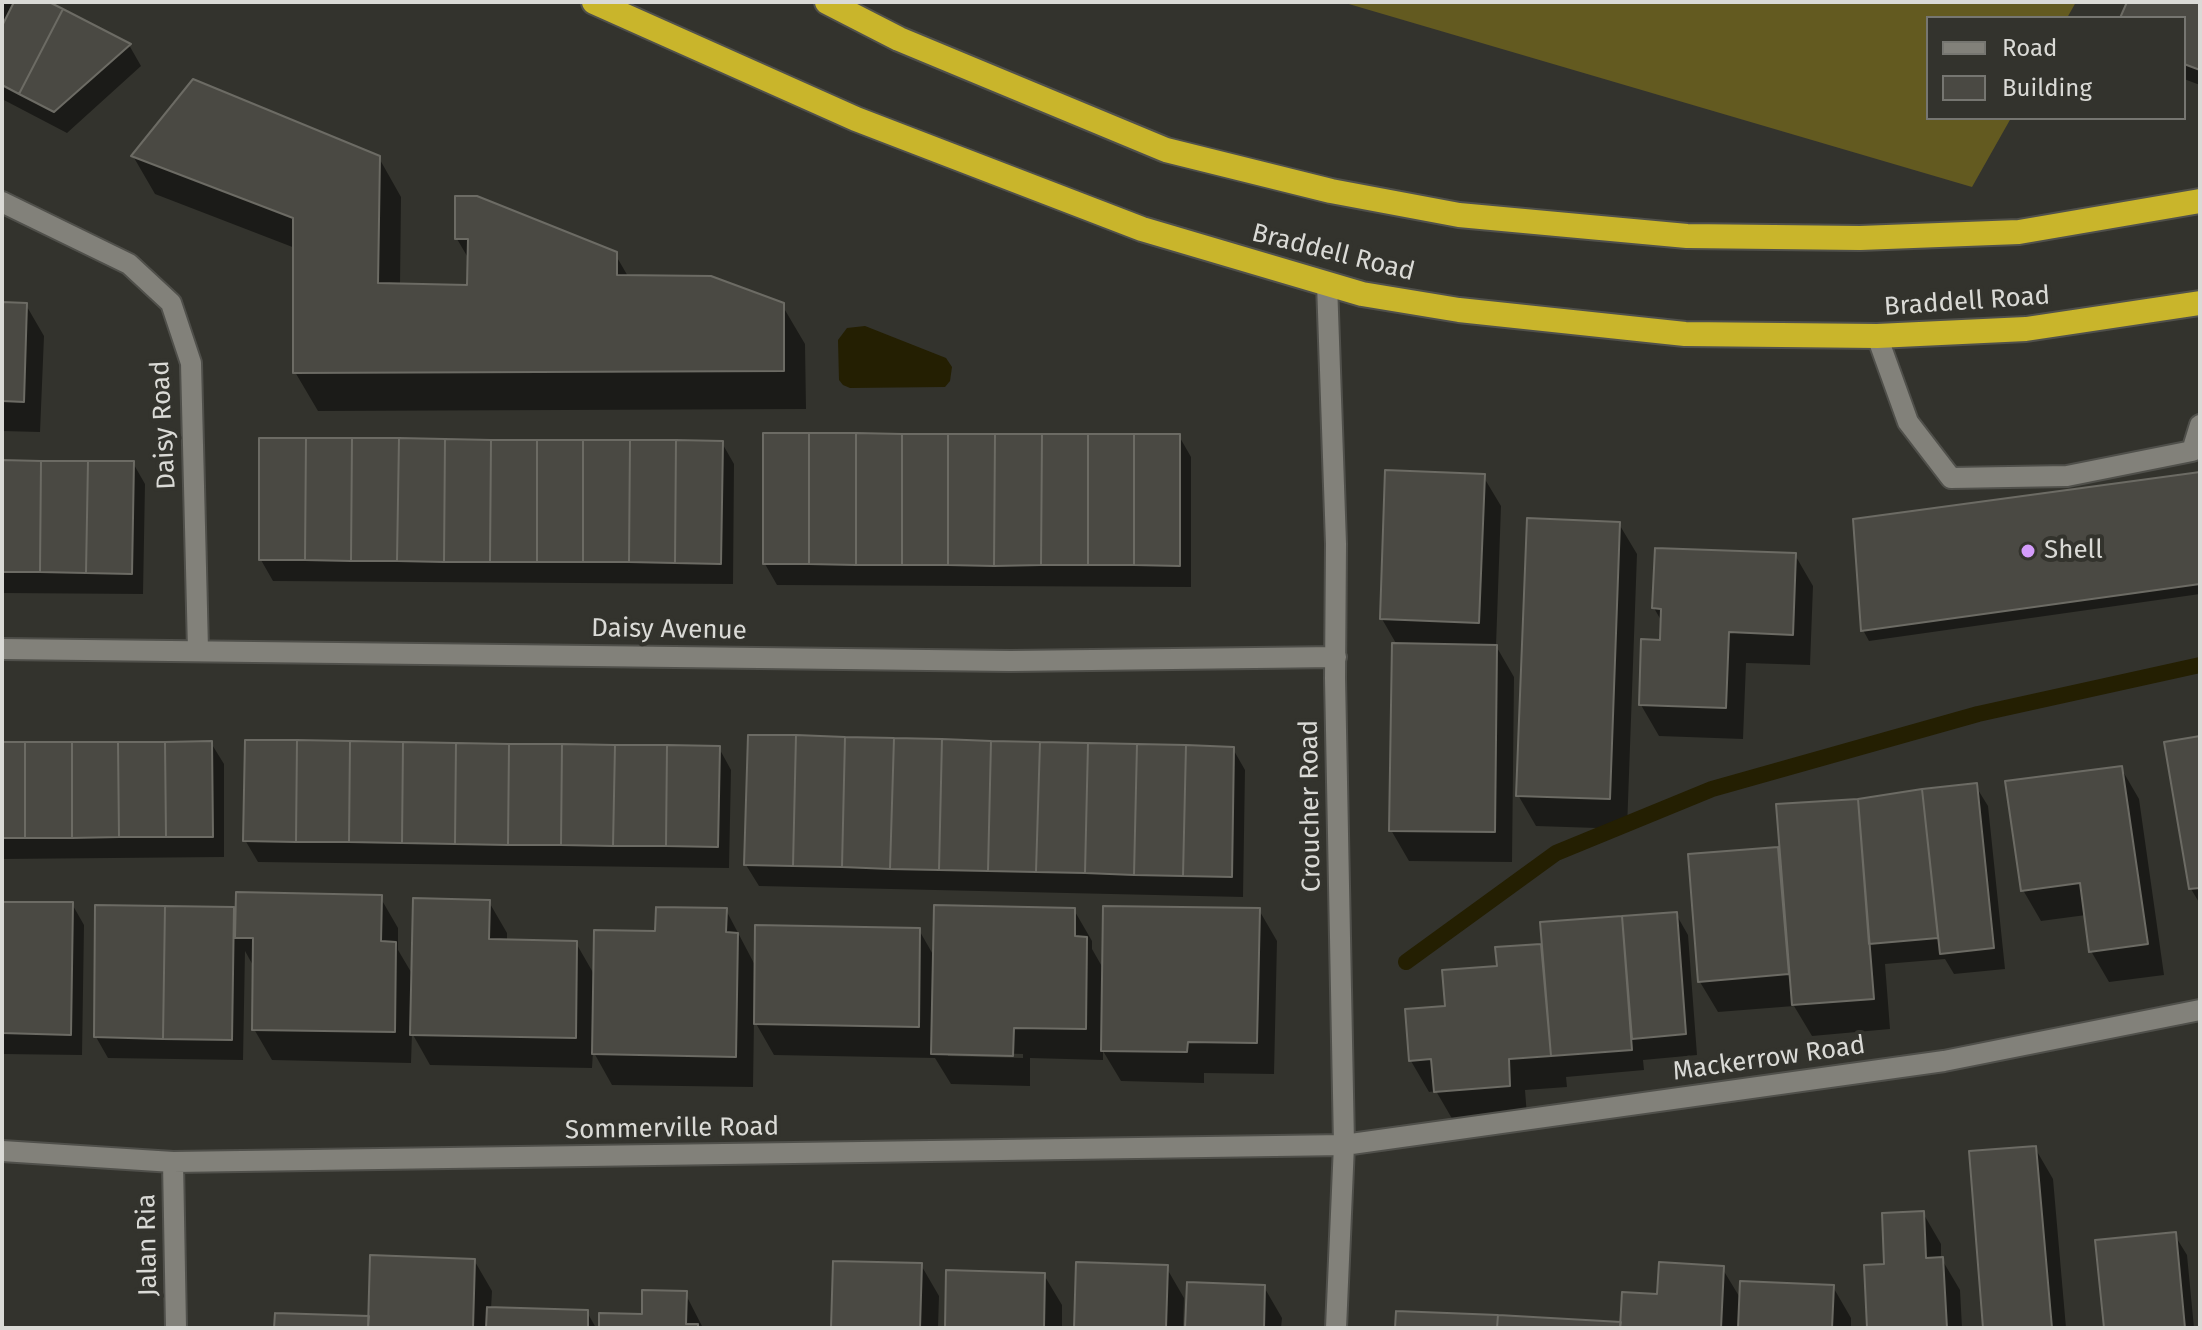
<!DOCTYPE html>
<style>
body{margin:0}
#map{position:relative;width:2202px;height:1330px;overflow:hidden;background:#33332d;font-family:"Fira Sans",sans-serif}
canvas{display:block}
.frame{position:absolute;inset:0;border:4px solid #dadad6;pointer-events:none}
.legend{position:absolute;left:1926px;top:16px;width:260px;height:104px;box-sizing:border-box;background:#33332d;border:2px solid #767671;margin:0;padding:10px 14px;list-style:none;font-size:24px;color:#dadad6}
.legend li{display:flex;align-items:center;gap:16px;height:40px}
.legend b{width:40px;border:2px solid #767671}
</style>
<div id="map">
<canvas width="2202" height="1330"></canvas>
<div class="frame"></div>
<ul class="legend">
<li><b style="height:10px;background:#82817a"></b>Road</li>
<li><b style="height:22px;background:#4a4943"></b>Building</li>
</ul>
</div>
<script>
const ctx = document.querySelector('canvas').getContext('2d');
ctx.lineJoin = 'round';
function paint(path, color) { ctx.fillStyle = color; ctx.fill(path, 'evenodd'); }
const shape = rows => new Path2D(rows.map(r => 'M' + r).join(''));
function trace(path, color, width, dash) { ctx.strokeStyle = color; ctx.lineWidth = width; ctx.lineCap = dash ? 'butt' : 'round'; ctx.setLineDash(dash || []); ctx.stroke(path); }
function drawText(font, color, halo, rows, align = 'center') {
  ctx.font = font + ' "Fira Sans",sans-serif'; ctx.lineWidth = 8; ctx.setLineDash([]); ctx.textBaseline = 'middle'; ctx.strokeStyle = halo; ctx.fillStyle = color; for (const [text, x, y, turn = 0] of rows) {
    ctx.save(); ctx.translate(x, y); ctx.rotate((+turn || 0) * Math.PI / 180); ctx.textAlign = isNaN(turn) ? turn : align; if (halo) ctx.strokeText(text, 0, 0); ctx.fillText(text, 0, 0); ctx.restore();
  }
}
const forest = shape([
 [1342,2,2076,2,2067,18,1928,18,1928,118,2011,118,1972,187]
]);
const water = shape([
 [865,326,946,358,952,367,950,381,945,387,850,388,843,385,839,380,838,340,847,328]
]);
const shadow = shape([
 [2,2,45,2,129,45,141,66,67,133,2,99],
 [2129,2,2200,2,2200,85,2184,79,2184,18,2122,18],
 [133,156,379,158,401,197,400,285,469,287,470,261,457,239,457,198,615,254,629,278,782,305,805,344,806,409,318,411,295,372,295,248,155,194],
 [2,304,26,305,44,336,40,432,2,431],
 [1179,436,1191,457,1191,587,777,585,765,564],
 [722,443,734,464,733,584,273,581,261,560],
 [2,462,133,463,145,484,143,594,2,593],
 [2200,474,2200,594,1869,641,1863,630],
 [1483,476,1501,506,1496,646,1514,677,1512,862,1409,861,1391,830,1397,645,1382,619],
 [1619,524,1637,554,1627,829,1536,826,1518,795],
 [1795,555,1813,586,1810,665,1746,663,1743,739,1659,736,1641,705,1662,642,1662,622,1654,608],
 [2200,738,2200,904,2191,889],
 [211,743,224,764,224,857,2,859,2,744],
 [719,748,731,770,729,868,258,862,245,840],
 [1233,749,1245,770,1243,897,759,886,746,865],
 [2121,768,2139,799,2164,975,2109,982,2091,951,2086,915,2041,921,2023,890],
 [1975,785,1988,806,2005,969,1954,974,1945,959,1885,964,1890,1029,1812,1036,1794,1006,1718,1012,1700,982,1690,856,1780,849,1860,800],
 [380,897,398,928,398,950,414,977,489,902,507,933,507,941,576,943,595,976,657,933,726,910,757,969,919,930,935,958,1074,910,1092,941,1092,949,1104,970,1259,910,1277,941,1274,1074,1204,1073,1204,1083,1121,1081,1103,1051,1103,1060,1030,1058,1030,1086,951,1084,935,1058,774,1055,754,1020,753,1087,612,1085,593,1051,592,1068,430,1065,412,1033,411,1063,272,1060,254,1029,255,969,245,951,243,1060,108,1058,96,1037,233,909,237,917],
 [948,1052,1023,1054,1023,1058,948,1056],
 [2,903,72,904,84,925,82,1055,2,1054],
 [1676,914,1688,935,1697,1055,1643,1060,1644,1070,1566,1077,1567,1087,1525,1090,1527,1116,1454,1122,1436,1091,1429,1092,1411,1061,1447,1007,1499,968,1540,946,1545,953,1542,924],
 [2035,1148,2053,1179,2066,1328,1985,1328],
 [1923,1213,1941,1244,1941,1258,1960,1290,1962,1328,1869,1328,1886,1266],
 [2174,1234,2187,1255,2194,1328,2106,1328],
 [474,1260,492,1291,491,1309,587,1312,596,1328,276,1328,371,1318],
 [921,1265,939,1296,938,1328,833,1328],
 [1166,1267,1184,1298,1183,1328,1076,1328],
 [1722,1268,1742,1301,1833,1287,1851,1318,1851,1328,1397,1328,1623,1324,1659,1296],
 [1044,1275,1062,1305,1062,1328,947,1328],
 [1264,1287,1282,1318,1281,1328,1187,1328],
 [685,1293,703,1328,601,1328,644,1316]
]);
const stream = shape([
 [1406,962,1556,853,1712,789,1978,714,2200,665]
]);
const building = shape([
 [14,2,49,2,63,9,19,94,2,85,2,26,14,2],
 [2127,2,2200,2,2200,70,2184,64,2184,18,2120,18,2127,2],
 [63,9,131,44,54,112,19,94,63,9],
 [193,79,380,156,378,283,467,285,468,239,455,239,455,196,477,196,617,252,617,275,711,276,784,303,784,371,293,373,293,218,131,156,193,79],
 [2,302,27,303,24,402,2,401,2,302],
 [763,433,809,433,809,564,763,564,763,433],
 [809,433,856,433,856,565,809,564,809,433],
 [856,433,902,434,902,565,856,565,856,433],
 [902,434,948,434,948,565,902,565,902,434],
 [948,434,995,434,994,566,948,565,948,434],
 [995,434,1042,434,1041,565,994,566,995,434],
 [1042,434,1088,434,1088,565,1041,565,1042,434],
 [1088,434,1134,434,1134,565,1088,565,1088,434],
 [1134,434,1180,434,1180,566,1134,565,1134,434],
 [259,438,306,438,305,560,259,560,259,438],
 [306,438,352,438,351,561,305,560,306,438],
 [352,438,399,438,397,561,351,561,352,438],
 [399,438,445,439,444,562,397,561,399,438],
 [445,439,491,440,490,562,444,562,445,439],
 [491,440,537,440,537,562,490,562,491,440],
 [537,440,583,440,583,562,537,562,537,440],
 [583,440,630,440,629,562,583,562,583,440],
 [630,440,676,440,675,563,629,562,630,440],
 [676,440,723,441,721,564,675,563,676,440],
 [2,460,41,461,40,572,2,572,2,460],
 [41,461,88,461,86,573,40,572,41,461],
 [88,461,134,461,132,574,86,573,88,461],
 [1385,470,1485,474,1479,623,1380,619,1385,470],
 [2200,472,2200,584,1861,631,1853,519,2200,472],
 [1527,518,1620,522,1610,799,1516,796,1527,518],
 [1655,548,1796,553,1793,635,1729,632,1726,708,1639,705,1641,639,1660,640,1661,609,1652,608,1655,548],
 [1392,643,1497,645,1495,832,1389,831,1392,643],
 [748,735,796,735,793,866,744,865,748,735],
 [796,735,845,737,842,867,793,866,796,735],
 [2200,736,2200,888,2189,889,2164,742,2200,736],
 [845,737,894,738,890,869,842,867,845,737],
 [894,738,942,739,939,870,890,869,894,738],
 [942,739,991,741,988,871,939,870,942,739],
 [245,740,297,740,296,842,243,841,245,740],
 [297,740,350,741,349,842,296,842,297,740],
 [212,741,213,837,166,837,165,742,212,741],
 [350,741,403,742,402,843,349,842,350,741],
 [991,741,1040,742,1036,872,988,871,991,741],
 [2,742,25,742,25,838,2,838,2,742],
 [25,742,72,742,72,838,25,838,25,742],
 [72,742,118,742,119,837,72,838,72,742],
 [118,742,165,742,166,837,119,837,118,742],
 [403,742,456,743,455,844,402,843,403,742],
 [1040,742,1088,743,1085,873,1036,872,1040,742],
 [456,743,509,744,508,845,455,844,456,743],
 [1088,743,1137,744,1134,875,1085,873,1088,743],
 [509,744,562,744,561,845,508,845,509,744],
 [562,744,615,745,613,846,561,845,562,744],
 [1137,744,1186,745,1183,876,1134,875,1137,744],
 [615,745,667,745,666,846,613,846,615,745],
 [667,745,720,746,718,847,666,846,667,745],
 [1186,745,1234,747,1232,877,1183,876,1186,745],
 [2122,766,2148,944,2089,952,2080,883,2021,891,2005,781,2122,766],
 [1977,783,1994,948,1940,954,1922,789,1977,783],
 [1922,789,1938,938,1869,944,1858,799,1922,789],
 [1858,799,1874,999,1792,1005,1776,804,1858,799],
 [1778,847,1789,974,1698,982,1688,854,1778,847],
 [236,892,382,895,381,941,396,942,395,1032,252,1030,253,938,235,938,236,892],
 [413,898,490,900,489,939,577,941,576,1038,410,1035,413,898],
 [3,902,73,902,71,1035,2,1033,3,902],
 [95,905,165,906,163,1039,94,1037,95,905],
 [934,905,1075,908,1075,936,1087,937,1086,1029,1014,1028,1013,1056,931,1054,934,905],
 [165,906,234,907,232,1040,163,1039,165,906],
 [1103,906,1260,908,1257,1043,1188,1042,1187,1052,1101,1051,1103,906],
 [656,907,727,908,726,932,738,933,736,1057,592,1054,594,930,655,931,656,907],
 [1677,912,1686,1034,1632,1039,1622,916,1677,912],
 [1622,916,1632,1050,1551,1056,1540,922,1622,916],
 [755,925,920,928,919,1027,754,1024,755,925],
 [1541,944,1551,1056,1509,1059,1510,1086,1434,1092,1431,1059,1409,1061,1405,1009,1445,1006,1442,970,1497,966,1495,947,1541,944],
 [2036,1146,2052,1328,1983,1328,1969,1151,2036,1146],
 [1924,1211,1926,1258,1943,1257,1947,1328,1867,1328,1864,1265,1884,1264,1882,1213,1924,1211],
 [2176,1232,2185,1328,2104,1328,2095,1240,2176,1232],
 [370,1255,475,1259,473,1328,368,1328,370,1255],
 [833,1261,922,1263,920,1328,831,1328,833,1261],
 [1076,1262,1168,1265,1166,1328,1074,1328,1076,1262],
 [1659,1262,1724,1266,1721,1328,1620,1328,1622,1292,1657,1294,1659,1262],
 [946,1270,1045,1273,1044,1328,945,1328,946,1270],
 [1740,1281,1834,1285,1832,1328,1738,1328,1740,1281],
 [1187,1282,1265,1285,1264,1328,1185,1328,1187,1282],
 [642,1290,687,1291,686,1324,698,1324,698,1328,599,1328,599,1313,642,1314,642,1290],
 [487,1307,588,1310,588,1328,486,1328,487,1307],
 [1396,1311,1498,1315,1497,1328,1395,1328,1396,1311],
 [275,1313,369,1316,368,1328,274,1328,275,1313],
 [1498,1315,1621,1322,1620,1328,1497,1328,1498,1315]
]);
const minor = shape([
 [2,202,129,264,171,303,191,363,198,650],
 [1327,283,1336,544,1335,678,1344,1145,1336,1328],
 [1877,336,1908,422,1951,478,2067,476,2192,451,2200,425],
 [2,649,1011,661,1336,657],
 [2,1151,173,1162,1344,1145,1944,1061,2200,1010],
 [173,1162,176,1328]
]);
const highway = shape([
 [594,2,856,119,1142,229,1362,294,1459,310,1685,334,1877,336,2026,329,2200,303],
 [827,2,899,39,1166,150,1331,191,1459,215,1687,236,1860,238,2019,232,2200,201]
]);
const markers = [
 [2028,551,8,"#d49cfb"]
];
const streetNames = [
 ["Braddell Road",1333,253,14],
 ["Braddell Road",1967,302,-4],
 ["Daisy Road",164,425,-93],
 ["Daisy Avenue",669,630,1],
 ["Croucher Road",1311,806,-91],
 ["Mackerrow Road",1769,1059,-8],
 ["Sommerville Road",672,1129,-1],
 ["Jalan Ria",148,1245,-91]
];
const poiNames = [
 ["Shell",2044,551]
];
paint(forest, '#635a20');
paint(water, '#241f02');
paint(shadow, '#0007');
trace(stream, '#241f02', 16);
paint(building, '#4a4943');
trace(building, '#6c6b64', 2);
trace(minor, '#50504b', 24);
trace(highway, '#50504b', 28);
trace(minor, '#82817a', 20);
trace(highway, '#c9b52b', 24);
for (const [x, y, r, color] of markers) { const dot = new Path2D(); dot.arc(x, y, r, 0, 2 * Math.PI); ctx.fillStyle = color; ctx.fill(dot); trace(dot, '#33332d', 3); }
drawText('26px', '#dadad6', '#33332d', streetNames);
drawText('26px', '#dadad6', '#33332d', poiNames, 'left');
</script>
